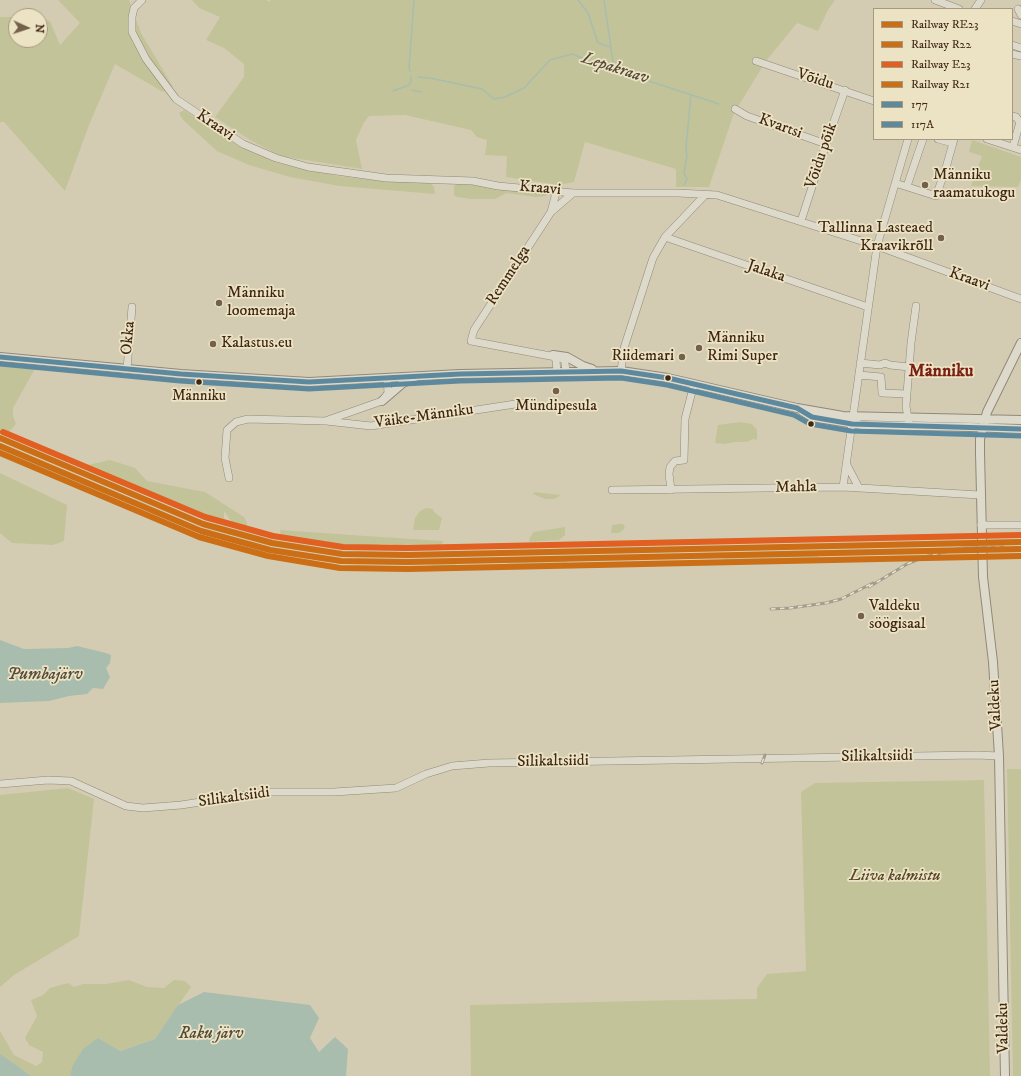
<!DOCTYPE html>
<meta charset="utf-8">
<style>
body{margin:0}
#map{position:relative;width:1021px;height:1076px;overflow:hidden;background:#d4ccb2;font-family:"IM FELL DW Pica",serif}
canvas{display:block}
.legend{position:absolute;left:873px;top:8px;width:140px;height:132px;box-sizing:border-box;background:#ece3c4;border:1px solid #a7987e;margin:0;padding:5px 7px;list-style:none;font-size:12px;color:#402714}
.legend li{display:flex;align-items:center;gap:8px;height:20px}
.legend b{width:20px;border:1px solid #a7987e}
.north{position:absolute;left:8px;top:8px;width:40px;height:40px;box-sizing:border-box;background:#ece3c4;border:1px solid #a7987e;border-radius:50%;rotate:93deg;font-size:11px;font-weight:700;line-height:16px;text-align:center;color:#402714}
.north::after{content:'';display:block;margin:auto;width:14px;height:18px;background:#74614b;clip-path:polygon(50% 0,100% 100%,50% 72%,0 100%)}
</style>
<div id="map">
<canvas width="1021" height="1076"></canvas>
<ul class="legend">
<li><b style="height:5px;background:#cc6e16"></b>Railway RE23</li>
<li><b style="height:5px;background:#cc6e16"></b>Railway R22</li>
<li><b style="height:5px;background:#e05f21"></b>Railway E23</li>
<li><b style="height:5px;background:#cc6e16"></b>Railway R21</li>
<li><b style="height:5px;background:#5d899e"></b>177</li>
<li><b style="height:5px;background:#5d899e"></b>117A</li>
</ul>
<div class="north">N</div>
</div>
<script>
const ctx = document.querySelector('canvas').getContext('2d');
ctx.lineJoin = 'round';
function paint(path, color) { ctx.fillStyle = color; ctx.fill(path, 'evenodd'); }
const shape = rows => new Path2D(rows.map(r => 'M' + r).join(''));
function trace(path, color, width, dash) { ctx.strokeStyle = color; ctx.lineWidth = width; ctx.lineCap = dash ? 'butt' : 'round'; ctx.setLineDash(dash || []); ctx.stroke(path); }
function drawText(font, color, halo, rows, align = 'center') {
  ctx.font = font + ' "IM FELL DW Pica",serif'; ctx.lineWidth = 3.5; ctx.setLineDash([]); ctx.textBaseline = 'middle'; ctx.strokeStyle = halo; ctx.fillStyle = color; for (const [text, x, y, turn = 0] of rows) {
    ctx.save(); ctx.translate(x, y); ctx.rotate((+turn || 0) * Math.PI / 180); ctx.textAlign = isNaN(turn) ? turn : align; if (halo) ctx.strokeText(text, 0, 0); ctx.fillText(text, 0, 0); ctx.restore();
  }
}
const green = shape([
 [58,0,129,0,141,33,173,87,163,92,115,64,89,125,65,191,4,122,0,122,0,17,16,17,16,40,40,40,40,19,50,21,60,45,80,23],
 [192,0,266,0,270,2,270,0,835,0,828,10,818,31,797,23,766,61,734,113,709,187,676,187,676,169,585,142,574,182,559,185,506,177,507,156,485,155,487,140,477,137,471,130,405,115,369,116,363,124,356,140,362,169,281,156,250,140,215,117,244,77,244,64,224,48,206,40,220,17,199,8],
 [184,110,242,148,278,163,338,176,376,180,430,183,434,187,435,194,339,186,290,177,249,165,217,151,183,120,179,113],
 [972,140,1021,157,1021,180,1018,187,971,186,982,156,969,152],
 [461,182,546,193,546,196,536,197,507,193,495,199,471,199,457,197,454,195,454,186],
 [0,363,36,367,13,408,13,416,16,424,10,431,7,433,0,430],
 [740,422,752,424,757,430,757,440,753,439,747,442,735,442,725,444,715,443,718,425],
 [0,448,109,495,118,506,0,455],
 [110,460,135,468,147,481,205,492,244,517,247,523,247,526,234,525,224,511,224,520,205,515,88,465],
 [0,473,67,505,64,541,53,545,12,543,0,533],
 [534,492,561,495,554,499,545,499,533,494],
 [426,508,433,509,434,512,442,518,439,530,413,530,415,518,420,511],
 [618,524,623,524,625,528,619,533,611,533,612,525],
 [565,527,565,535,559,540,529,542,530,537,534,532],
 [280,530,366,536,443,541,441,550,395,551,393,544,379,544,375,550,365,549,362,544,328,546,281,538],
 [788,552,818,554,819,558,817,562,759,563,724,560,725,556,733,554],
 [514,557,568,558,567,563,512,565,506,563],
 [444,561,457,561,454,571,432,570,425,567],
 [1007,769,1021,769,1021,1076,1013,1076],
 [984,780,990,1076,471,1076,470,1005,681,1000,757,999,757,988,767,974,806,971,801,792,815,783],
 [68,788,94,799,79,936,14,975,0,987,0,795],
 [129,980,147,987,164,988,174,980,185,981,191,987,155,1039,72,1067,70,1076,31,1076,0,1054,0,1031,14,1055,36,1066,42,1062,43,1052,29,1045,25,1038,37,1016,31,1000,43,995,50,988,68,983,74,987,83,984,106,984]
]);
const water = shape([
 [0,640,24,649,68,648,77,646,106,653,111,655,110,663,106,668,110,677,103,689,93,688,87,694,69,696,49,701,0,703],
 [204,992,310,1005,319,1018,310,1038,319,1052,335,1037,348,1049,346,1076,70,1076,72,1067,83,1049,98,1038,120,1051,155,1039,178,1005],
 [0,1054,2,1055,31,1076,0,1076]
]);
const stream = shape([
 [578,0,588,13,598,43,611,47],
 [604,0,614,69],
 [410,71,409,68,414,0],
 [418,77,430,78,482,89,494,99,505,97,524,88,550,60,572,54,597,64,719,104],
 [412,90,421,92],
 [393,91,409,85,411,81,411,76],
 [684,185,687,179,684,173,687,156,686,148,691,94]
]);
const minor = shape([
 [142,0,134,8,132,17,132,32,146,59,176,99,243,144,276,158,308,167,386,178,473,181,498,186,573,193,678,193,717,195,877,246,1021,299],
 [935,0,959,9],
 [975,9,981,0],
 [1018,9,1021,15],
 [1012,21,1021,24],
 [1012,45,1021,48],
 [1012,54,1021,56],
 [756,61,874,101],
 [735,109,747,116,826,144],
 [1012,116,1016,117,1020,122,1013,147],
 [938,139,953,143,954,139],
 [987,139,1021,150],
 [895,183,936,196,945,171,953,143],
 [907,186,923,139],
 [559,190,556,193,551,212,474,330,471,341,561,358,564,360,565,363,566,371],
 [551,212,573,193],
 [801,221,826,144,845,90],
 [665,237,868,307],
 [553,355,556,360,557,372],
 [860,363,880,365,885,363,890,365,909,367],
 [127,369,132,307],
 [621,371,624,348,653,258,665,237,705,195],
 [859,375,881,377,882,393,907,394],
 [326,421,371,426,522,403],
 [909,425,906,406,911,343,916,306],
 [847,465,859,488],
 [229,478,225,458,227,430,236,422,248,419,325,421,382,401,388,393,387,378],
 [843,487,877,246,908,139],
 [612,490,843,487,980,495],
 [671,490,669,474,670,467,675,461,684,460,685,419,694,384],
 [981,525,1021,525],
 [0,784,48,780,71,781,126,806,143,808,181,805,266,792,334,792,396,788,426,774,452,766,489,763,977,755,999,756]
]);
const tertiary = shape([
 [553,355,567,357,583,366,592,369],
 [0,357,181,374,309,382,460,374,621,371,668,378,797,408,843,416,1021,420],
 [382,401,403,383,414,378],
 [802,411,812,417,861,425,970,427,1021,429],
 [1005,1076,999,756,993,662,983,577,980,453,980,439,987,412,1021,343]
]);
const rail = shape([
 [869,587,907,564,924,557,962,548,1003,547],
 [771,609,790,608,826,603,841,599,873,583],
 [762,763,765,755]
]);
const bus1 = shape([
 [0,357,181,374,309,382,460,374,621,371,668,378,797,408,812,417,852,424,1021,429]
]);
const bus2 = shape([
 [0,364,180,381,309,389,460,381,621,378,667,385,794,415,810,424,851,431,1021,436]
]);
const rail1 = shape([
 [0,438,203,524,272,543,342,554,408,555,1021,542]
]);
const rail2 = shape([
 [0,446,201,531,270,550,341,561,408,562,1021,549]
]);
const rail3 = shape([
 [3,432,205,517,273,536,343,547,408,548,1021,535]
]);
const rail4 = shape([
 [0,453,199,537,268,556,340,568,408,569,1021,556]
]);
const markers = [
 [925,185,4,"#74614b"],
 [941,238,4,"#74614b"],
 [219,303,4,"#74614b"],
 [213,344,4,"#74614b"],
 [699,348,4,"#74614b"],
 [682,357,4,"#74614b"],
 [668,378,3.5,"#402714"],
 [199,382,3.5,"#402714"],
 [556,391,4,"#74614b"],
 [811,424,3.5,"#402714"],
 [861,616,4,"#74614b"]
];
const busNames = [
 ["Männiku",199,397]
];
const streetNames = [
 ["Võidu",815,80,18],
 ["Kraavi",215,126,34],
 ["Kvartsi",780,127,20],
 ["Võidu põik",822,156,-71],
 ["Kraavi",540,189,5],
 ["Jalaka",766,272,19],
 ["Remmelga",509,276,-57],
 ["Kraavi",969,280,20],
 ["Okka",129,338,-85],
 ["Väike-Männiku",424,417,-8],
 ["Mahla",796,488,-1],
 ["Valdeku",996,705,-93],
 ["Silikaltsiidi",877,757,-1],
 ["Silikaltsiidi",553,762,-1],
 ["Silikaltsiidi",234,798,-8],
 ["Valdeku",1004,1028,-91]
];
const poiNames = [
 ["Männiku",933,176],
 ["raamatukogu",933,194],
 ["Tallinna Lasteaed",933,229,"right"],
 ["Kraavikrõll",933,247,"right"],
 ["Männiku",227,294],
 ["loomemaja",227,312],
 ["Männiku",707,339],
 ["Rimi Super",707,357],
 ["Kalastus.eu",221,344],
 ["Riidemari",674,357,"right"],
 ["Mündipesula",556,407,"center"],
 ["Valdeku",869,607],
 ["söögisaal",869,625]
];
const parkNames = [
 ["Liiva kalmistu",895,877]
];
const waterNames = [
 ["Lepakraav",615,69,18],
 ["Pumbajärv",45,675],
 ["Raku järv",211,1034]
];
const quarterNames = [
 ["Männiku",941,372]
];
paint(green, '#c3c399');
paint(water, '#a8bdae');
trace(stream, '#a8bdae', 1.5);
trace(minor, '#908878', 8);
trace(tertiary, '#908878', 10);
trace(minor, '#dddacc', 7);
trace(tertiary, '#dddacc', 8);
trace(rail, '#a39c91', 3);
trace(rail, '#ece3c4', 1.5, [4.5]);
trace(bus1, '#5d899e', 5);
trace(bus2, '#5d899e', 5);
trace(rail1, '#cc6e16', 6);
trace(rail2, '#cc6e16', 6);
trace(rail3, '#e05f21', 6);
trace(rail4, '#cc6e16', 6);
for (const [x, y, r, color] of markers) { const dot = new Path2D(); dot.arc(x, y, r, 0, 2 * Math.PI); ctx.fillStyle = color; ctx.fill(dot); trace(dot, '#ece3c4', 1.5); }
drawText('15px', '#402714', '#ece3c4', busNames);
drawText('16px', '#402714', '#ece3c4', streetNames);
drawText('16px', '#402714', '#ece3c4', poiNames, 'left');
drawText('italic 16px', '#57452a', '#ece3c4', parkNames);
drawText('italic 17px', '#554b3a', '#ece3c4', waterNames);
drawText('bold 18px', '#7a1f14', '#ece3c4', quarterNames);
</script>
